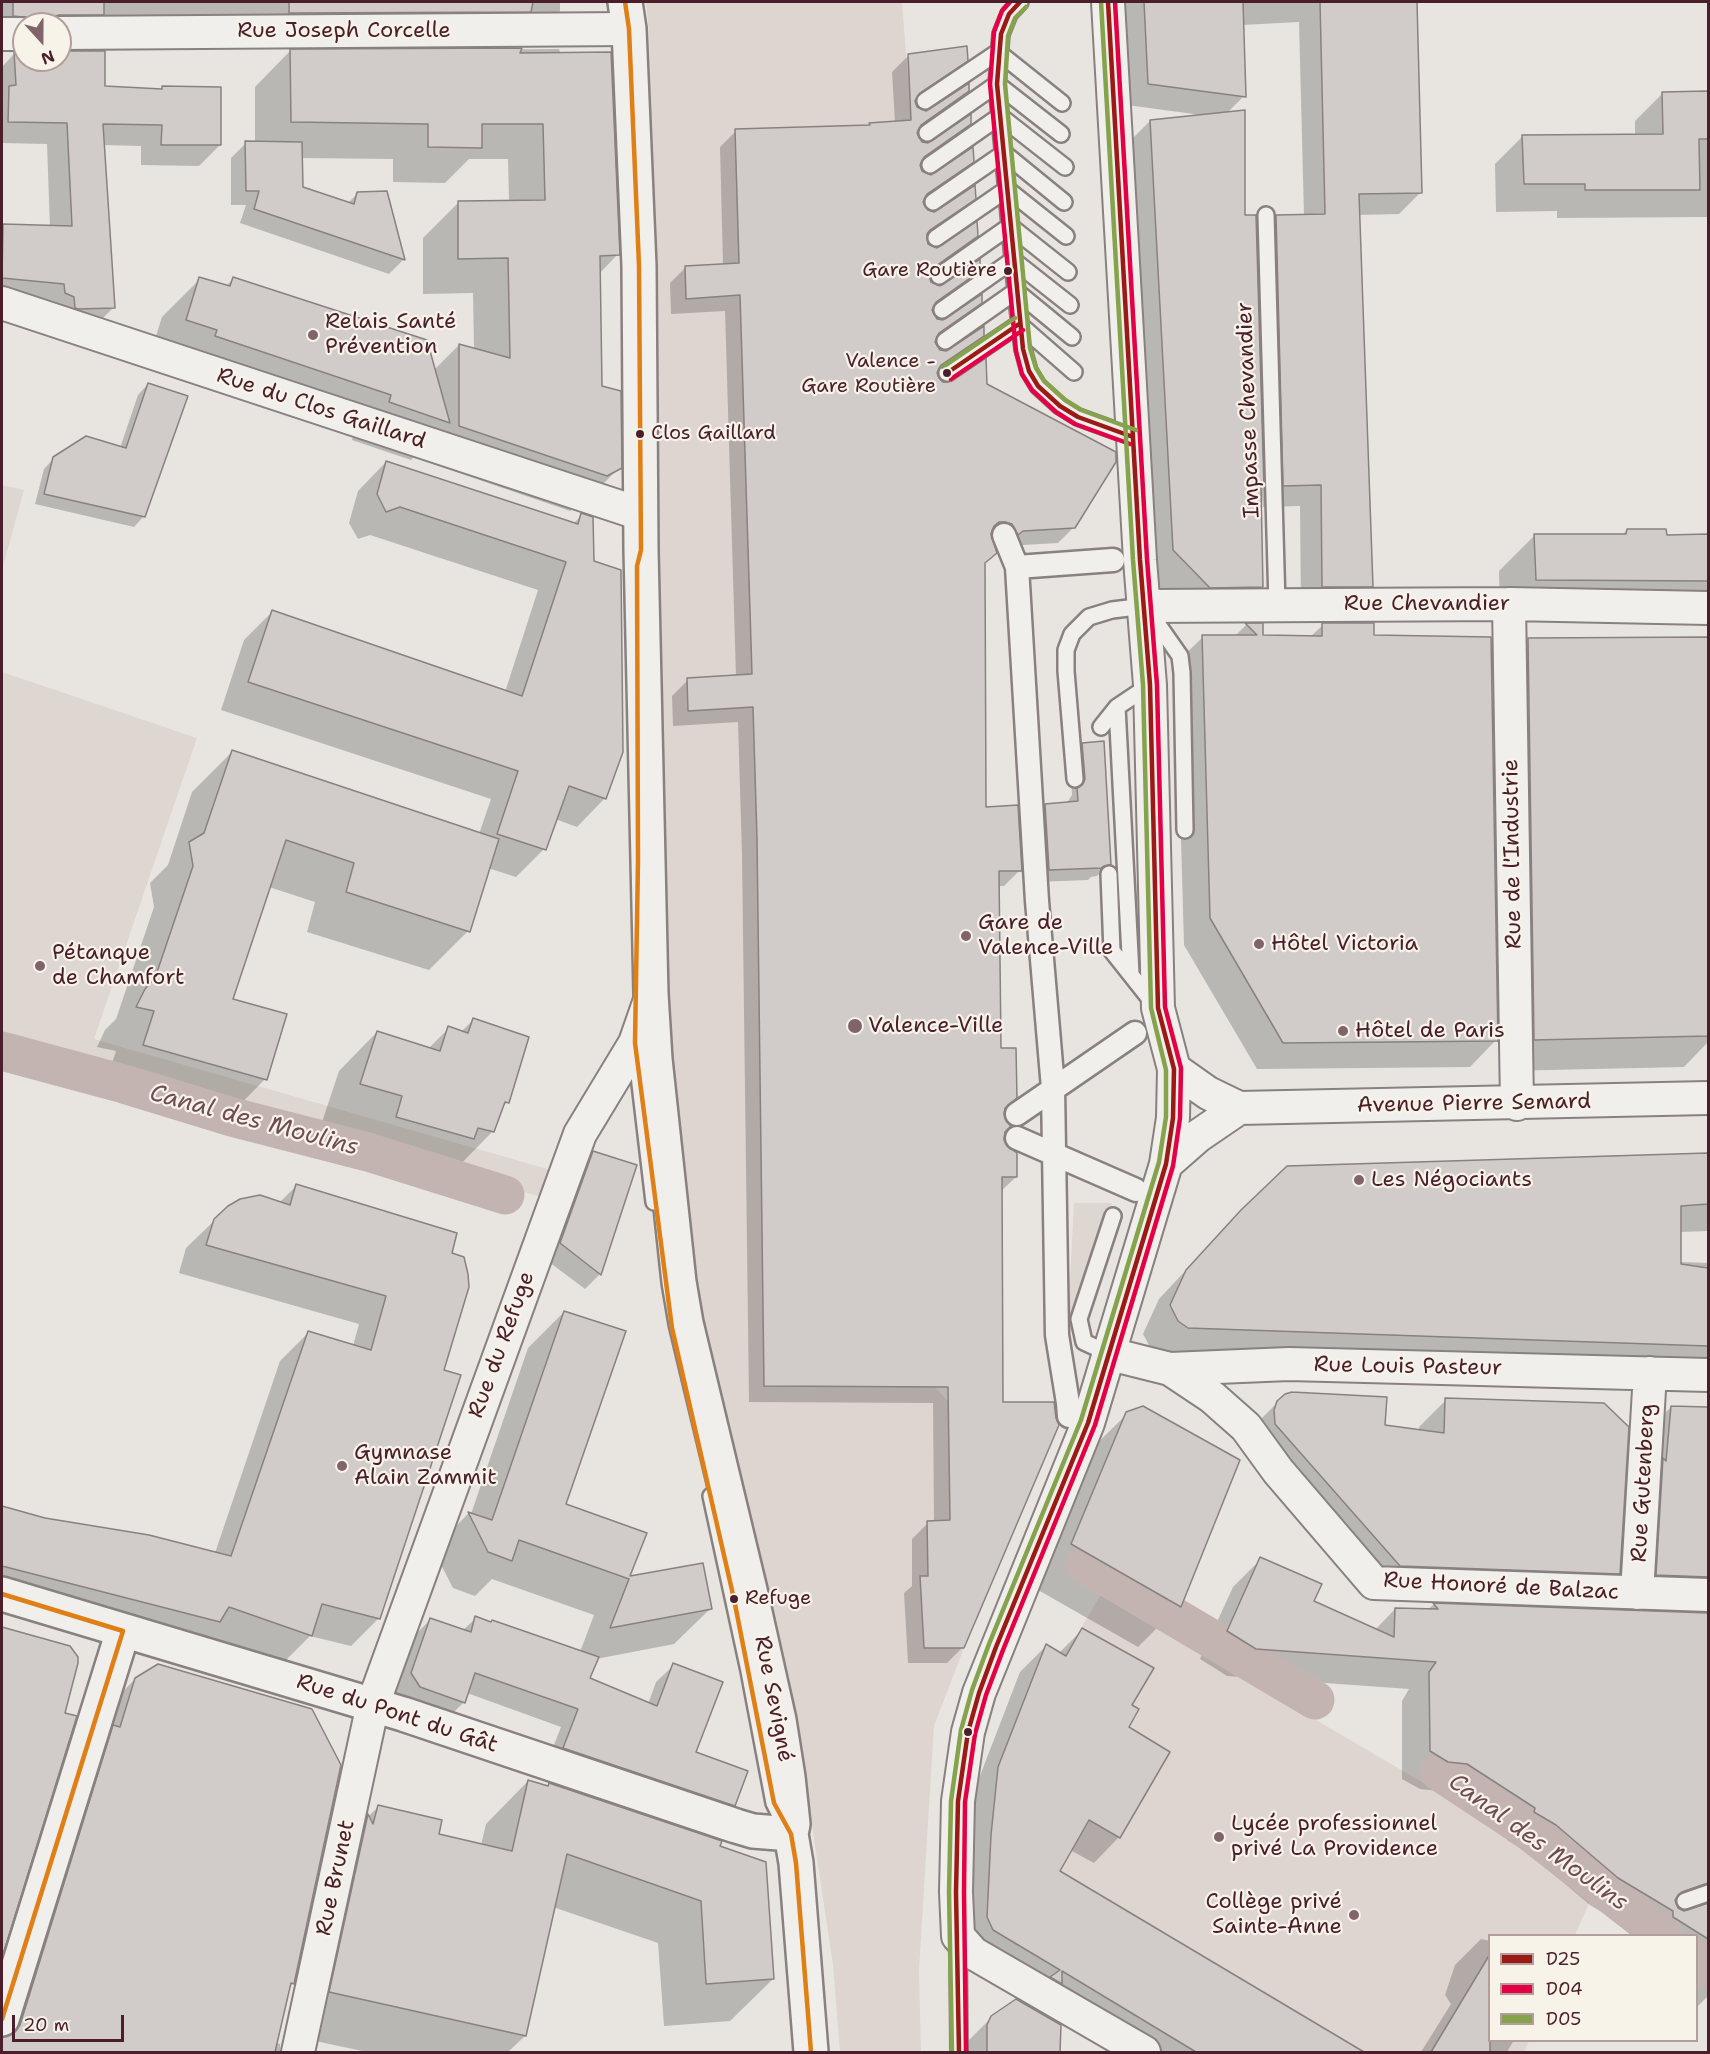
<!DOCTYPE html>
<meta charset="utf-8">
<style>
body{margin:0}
#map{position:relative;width:1710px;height:2054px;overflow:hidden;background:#e8e5e0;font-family:"Shantell Sans",sans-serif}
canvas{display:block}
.frame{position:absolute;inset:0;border:3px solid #4a1f2b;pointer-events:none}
.legend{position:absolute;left:1488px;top:1934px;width:210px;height:108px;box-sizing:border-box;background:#f7f3e8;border:2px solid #b29e9c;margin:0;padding:8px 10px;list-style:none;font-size:18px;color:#4a1f2b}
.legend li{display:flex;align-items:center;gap:12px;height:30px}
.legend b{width:30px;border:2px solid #b29e9c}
.north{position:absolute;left:12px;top:12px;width:60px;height:60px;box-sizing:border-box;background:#f7f3e8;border:2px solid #b29e9c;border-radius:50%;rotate:159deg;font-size:16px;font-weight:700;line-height:24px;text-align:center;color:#4a1f2b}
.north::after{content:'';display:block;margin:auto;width:21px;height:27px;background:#81646a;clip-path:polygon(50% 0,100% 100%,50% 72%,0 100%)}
.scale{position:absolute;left:12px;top:2015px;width:112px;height:27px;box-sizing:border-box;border:3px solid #4a1f2b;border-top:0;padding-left:8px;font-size:18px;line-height:21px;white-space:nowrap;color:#4a1f2b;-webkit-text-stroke:4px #f7f3e8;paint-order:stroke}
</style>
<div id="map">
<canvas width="1710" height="2054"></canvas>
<div class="frame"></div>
<ul class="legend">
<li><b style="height:8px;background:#9c1a15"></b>D25</li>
<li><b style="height:8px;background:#e50046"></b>D04</li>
<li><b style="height:8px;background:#85a24d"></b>D05</li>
</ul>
<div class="north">N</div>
<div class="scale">20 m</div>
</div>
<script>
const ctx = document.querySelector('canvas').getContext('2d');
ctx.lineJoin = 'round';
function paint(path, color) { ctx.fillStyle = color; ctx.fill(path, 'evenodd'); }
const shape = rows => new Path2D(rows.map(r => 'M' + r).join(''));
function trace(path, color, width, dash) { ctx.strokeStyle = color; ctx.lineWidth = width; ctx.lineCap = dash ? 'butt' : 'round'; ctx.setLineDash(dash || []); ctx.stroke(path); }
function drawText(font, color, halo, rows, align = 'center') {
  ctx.font = font + ' "Shantell Sans",sans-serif'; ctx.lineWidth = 4.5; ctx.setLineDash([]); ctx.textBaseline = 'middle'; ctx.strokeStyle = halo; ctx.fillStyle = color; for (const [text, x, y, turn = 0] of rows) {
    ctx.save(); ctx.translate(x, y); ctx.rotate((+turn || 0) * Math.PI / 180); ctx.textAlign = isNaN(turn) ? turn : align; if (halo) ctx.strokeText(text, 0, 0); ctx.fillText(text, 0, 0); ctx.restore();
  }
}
const built = shape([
 [646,2,902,2,911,120,932,1084,935,1387,949,1402,950,1520,927,1522,927,1549,948,1552,949,1576,920,1576,924,1648,964,1648,934,1726,919,1970,921,2052,840,2052,833,1965,802,1759,698,1300,669,1060,649,34],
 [1101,1594,1427,1785,1526,1846,1590,1901,1575,1935,1490,1936,1490,2040,1529,2041,1524,2052,1196,2052,993,1930,987,1917,992,1825,998,1768]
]);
const green = shape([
 [2,485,24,490,2,570],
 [2,672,197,738,94,1039,565,1174,555,1201,76,1061,2,1046],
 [1074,1203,1112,1203,1068,1320]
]);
const shadow = shape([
 [2,2,560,2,560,11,539,32,24,24,24,60,60,60,60,52,104,88,160,90,163,87,220,145,199,166,141,165,141,146,103,145,113,308,92,329,2,301,2,228,3,226,50,227,47,144,2,143,2,67,15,53,21,53,19,47,2,37],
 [1122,2,1416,2,1421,192,1399,214,1358,215,1371,586,1350,608,1301,608,1300,506,1263,507,1262,497,1259,497,1261,587,1236,612,1185,612,1148,575,1125,146,1150,121,1201,115,1127,105],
 [1299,22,1304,216,1276,216,1255,237,1244,217,1227,113,1244,96,1242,25],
 [559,49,618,254,599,274,600,387,620,467,584,503,570,511,424,461,424,446,411,460,352,440,354,433,149,358,162,317,200,279,225,287,234,278,434,370,459,345,474,349,473,293,423,294,423,238,458,203,509,202,508,159,469,159,445,183,393,182,393,159,301,158,301,188,348,203,358,193,404,259,389,274,240,223,246,205,231,205,231,158,246,143,255,143,255,87,290,51],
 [908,56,966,60,950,76,914,101,916,108,926,112,968,91,952,107,916,132,921,143,929,144,970,124,954,140,919,164,921,172,932,176,972,161,956,178,922,201,927,212,935,213,974,198,958,214,926,237,927,245,938,249,977,236,961,252,928,275,930,283,941,287,979,270,963,287,931,310,936,320,944,321,981,302,965,318,935,339,934,343,940,351,947,352,983,335,967,351,936,373,937,379,943,384,986,385,1074,527,1058,543,1006,546,990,537,983,565,985,809,1020,870,1004,886,998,886,999,1050,1003,1109,1002,1140,1016,1177,1000,1192,963,1647,947,1663,908,1663,904,1593,912,1586,912,1539,928,1523,934,1522,933,1403,749,1402,742,855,738,722,673,726,672,696,688,680,736,677,725,311,671,314,670,283,686,267,723,265,720,147,736,131,868,127,870,124,895,123,892,72],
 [1708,92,1708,217,1557,218,1557,211,1496,212,1495,164,1523,136,1635,136,1635,121,1663,93],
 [148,384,144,516,134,527,35,504,44,469,54,458,120,448,138,395],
 [386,462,573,524,582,515,605,798,577,827,555,819,544,849,516,877,488,868,468,931,429,970,307,932,315,902,269,887,231,1000,265,1079,226,1119,105,1084,116,1051,97,1047,105,1030,116,1019,154,907,150,883,168,865,192,792,232,752,479,834,491,799,221,710,244,640,272,612,505,692,538,590,370,535,358,539,349,523,358,491],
 [1627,530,1665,536,1708,535,1708,617,1500,616,1499,571,1535,535,1622,535],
 [1246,625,1262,625,1262,637,1310,637,1323,625,1373,637,1496,1040,1470,1067,1257,1069,1184,945,1176,663,1203,637,1234,637],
 [1528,639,1708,639,1708,1042,1684,1067,1503,1071,1496,671],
 [1082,744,1109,864,1097,876,1091,877,1088,880,1037,882,1033,817,1045,805,1066,804,1072,795,1070,756],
 [473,1020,507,1102,501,1109,493,1131,455,1170,444,1167,434,1177,359,1155,364,1135,322,1122,339,1071,377,1032,428,1049,449,1028,461,1032],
 [593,1152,635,1166,600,1274,585,1289,545,1259,578,1168],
 [1708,1155,1708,1231,1680,1232,1680,1262,1708,1263,1708,1373,1160,1355,1151,1349,1143,1334,1159,1299,1214,1240,1288,1167],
 [296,1186,450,1254,442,1371,379,1618,351,1646,310,1636,283,1663,204,1636,191,1649,2,1601,2,1508,45,1520,215,1553,280,1361,308,1333,353,1346,359,1324,179,1273,186,1248,215,1220,279,1203],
 [564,1312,564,1505,628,1578,710,1609,674,1644,596,1659,588,1679,648,1704,656,1682,674,1665,694,1753,734,1805,716,1822,546,1765,561,1727,467,1693,464,1702,446,1720,403,1704,394,1691,413,1637,430,1620,462,1631,476,1618,580,1652,594,1615,492,1579,475,1596,453,1588,433,1549,469,1513,471,1514,528,1348],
 [1446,1400,1619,1573,1592,1600,1372,1592,1250,1430,1278,1402,1384,1427,1419,1431,1419,1427],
 [1671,1407,1708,1408,1708,1996,1696,2008,1696,1936,1641,1936,1590,1905,1528,1853,1507,1840,1508,1836,1439,1791,1420,1789,1402,1779,1402,1701,1409,1689,1227,1676,1200,1659,1233,1587,1261,1559,1312,1602,1375,1630,1395,1609,1427,1610,1433,1605,1696,1614,1689,1607,1629,1602,1643,1435],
 [1127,1414,1238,1461,1179,1606,1138,1647,1031,1586,1085,1455],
 [2,1629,70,1647,63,1714,75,1717,2,1953],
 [1083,1629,1130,1705,1119,1837,1094,1863,1070,1850,1058,1871,1343,2042,1337,2052,1114,2052,1043,2001,1033,2010,1059,2025,1058,2052,962,2052,966,2043,992,2017,1024,2005,1034,1995,968,1955,973,1794,1020,1672,1046,1646,1059,1653],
 [135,1679,293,1983,288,1988,276,2043,280,2044,280,2052,2,2052,2,2018,104,1711],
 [528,1781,718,1847,773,1979,730,2021,664,2026,658,1943,553,1907,525,2036,508,2052,367,2052,287,2035,325,1859,378,1807,437,1835,481,1845,486,1824],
 [1481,1939,1490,1941,1490,2040,1514,2040,1507,2052,1421,2052,1451,2004,1445,1995,1455,1965]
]);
const canal = shape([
 [2,1051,124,1084,232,1117,368,1152,505,1195],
 [1085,1564,1315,1700],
 [1440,1772,1528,1830,1664,1936],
 [1696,1959,1708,1968]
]);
const building = shape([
 [13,2,104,2,104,15,59,15,50,18,45,24,39,24,32,18,13,16,13,2],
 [289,2,533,2,531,12,289,13,289,2],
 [1144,2,1243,2,1246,97,1148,84,1144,2],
 [1320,2,1417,2,1422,193,1359,194,1373,587,1322,587,1321,485,1283,486,1276,215,1325,214,1320,2],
 [967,46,968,61,920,93,915,101,917,107,926,111,969,83,969,91,921,125,917,133,922,142,928,143,971,114,971,124,924,157,920,165,922,171,931,175,973,147,974,162,927,194,923,202,928,210,934,212,975,185,976,199,930,230,927,234,928,244,937,248,977,221,978,236,933,268,929,276,931,282,940,286,980,259,980,271,936,302,932,310,937,319,943,320,982,294,982,303,939,333,935,342,940,350,946,351,984,326,984,336,941,365,937,373,939,378,943,382,952,381,986,358,987,384,1116,452,1116,462,1075,528,1023,531,1018,535,1012,524,1005,522,999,522,994,526,991,534,997,553,985,563,986,807,1018,805,1022,871,999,871,1001,1048,1016,1048,1017,1098,1005,1108,1004,1114,1006,1121,1011,1126,1005,1132,1004,1140,1007,1146,1017,1153,1017,1177,1002,1177,1003,1402,1054,1402,1056,1418,1059,1425,964,1648,924,1648,920,1576,928,1576,927,1521,950,1520,948,1387,764,1386,757,839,753,707,688,711,687,678,752,674,740,295,686,299,685,266,739,263,735,129,870,125,869,123,911,120,908,54,967,46],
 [522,48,520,53,611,52,620,255,600,256,602,386,621,391,622,468,607,476,459,426,459,344,510,358,508,258,458,259,458,201,545,200,543,124,482,124,482,148,428,147,428,124,291,122,290,49,522,48],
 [60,51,105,51,105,86,162,89,162,86,221,87,221,145,161,145,162,125,103,124,115,308,78,309,75,308,74,297,65,293,64,284,2,278,3,224,72,226,67,123,8,122,9,86,16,85,14,52,24,52,24,60,60,60,60,51],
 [1708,91,1708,139,1699,139,1700,190,1585,190,1585,184,1524,184,1522,135,1663,134,1662,92,1708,91],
 [1245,110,1245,215,1256,215,1264,487,1261,487,1263,587,1210,588,1173,550,1150,120,1245,110],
 [245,141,302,142,303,187,354,204,357,192,387,191,405,260,254,209,259,191,246,191,245,141],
 [199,277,230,286,233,277,427,340,450,423,389,402,391,395,215,336,217,330,186,320,199,277],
 [148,383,188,396,145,517,44,494,53,457,86,436,126,448,148,383],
 [386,461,578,524,581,513,593,517,594,561,621,570,623,752,606,799,569,786,546,850,497,834,518,771,248,682,272,610,522,696,566,562,400,507,386,512,377,494,386,461],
 [1627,529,1666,529,1667,535,1708,534,1708,581,1536,580,1534,534,1626,534,1627,529],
 [1245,623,1263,623,1263,635,1322,636,1322,623,1374,623,1374,635,1491,637,1498,1041,1283,1043,1210,918,1202,635,1257,635,1245,623],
 [1708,637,1708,1036,1534,1040,1528,638,1708,637],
 [1104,741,1111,865,1104,866,1101,868,1049,870,1045,804,1078,801,1077,788,1083,784,1085,779,1082,743,1104,741],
 [232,750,499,839,470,932,346,892,354,863,286,840,233,999,287,1014,267,1080,143,1045,154,1011,136,1007,145,989,155,978,193,866,189,842,204,833,232,750],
 [473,1018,529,1037,509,1103,505,1102,494,1132,478,1128,474,1139,396,1117,402,1096,360,1084,377,1031,440,1051,448,1026,468,1033,473,1018],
 [593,1151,637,1165,601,1275,560,1243,593,1151],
 [1708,1153,1708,1204,1681,1206,1681,1264,1708,1268,1708,1346,1188,1328,1178,1321,1170,1305,1186,1270,1241,1210,1287,1166,1708,1153],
 [296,1184,457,1233,452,1253,464,1257,468,1274,469,1287,444,1370,461,1375,380,1619,322,1604,312,1636,229,1607,220,1622,2,1566,2,1506,45,1518,149,1535,231,1556,308,1331,371,1350,386,1296,206,1245,214,1219,228,1206,240,1199,260,1195,290,1205,296,1184],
 [564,1311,626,1331,566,1504,647,1533,630,1576,703,1563,712,1609,610,1628,629,1579,519,1540,512,1561,488,1552,468,1512,492,1520,564,1311],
 [1292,1392,1387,1397,1385,1425,1444,1433,1445,1398,1604,1403,1629,1427,1620,1574,1400,1566,1275,1424,1274,1410,1277,1401,1285,1394,1292,1392],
 [1143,1406,1240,1460,1181,1607,1071,1544,1126,1412,1143,1406],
 [1671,1406,1708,1407,1708,1577,1656,1575,1663,1458,1666,1461,1671,1406],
 [1260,1557,1322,1584,1314,1601,1394,1637,1395,1608,1438,1609,1433,1603,1708,1613,1708,1883,1682,1892,1675,1900,1678,1908,1684,1911,1708,1903,1708,1939,1673,1917,1673,1911,1618,1878,1556,1825,1534,1812,1535,1808,1467,1764,1448,1762,1430,1751,1429,1672,1436,1662,1256,1649,1227,1631,1260,1557],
 [475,1616,491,1622,492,1620,599,1657,590,1678,657,1706,673,1663,723,1682,696,1752,748,1771,735,1806,563,1748,578,1709,475,1673,465,1703,420,1687,411,1673,430,1618,471,1632,475,1616],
 [2,1627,70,1646,78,1657,78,1663,65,1713,77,1716,2,1958,2,1627],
 [1082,1628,1154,1668,1132,1705,1139,1709,1129,1727,1170,1752,1120,1838,1089,1820,1060,1871,1364,2052,1196,2052,1062,1971,1062,1984,1050,1977,1060,1970,993,1930,987,1917,991,1835,998,1767,1046,1644,1066,1656,1082,1628],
 [158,1664,312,1709,341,1765,294,1984,291,1983,275,2052,2,2052,2,2037,14,2033,20,2025,113,1725,120,1727,135,1678,158,1664],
 [528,1780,548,1786,549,1783,722,1841,720,1846,766,1862,774,1979,706,1984,701,1901,567,1854,526,2036,329,1992,368,1814,373,1824,378,1805,442,1820,439,1834,512,1851,528,1780],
 [1490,1954,1490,2052,1431,2052,1490,1954],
 [1016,1999,1061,2025,1060,2052,987,2052,987,2025,991,2016,1016,1999]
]);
const service = shape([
 [1020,2,1009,14,1001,34,997,84,1016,291,1023,349,1029,371,1038,386,1060,406,1078,417,1133,437],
 [925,101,998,52,1062,103],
 [927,133,997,84,1061,134],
 [930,165,1000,116,1065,167],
 [933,202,1004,153,1064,202],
 [1266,215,1277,604],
 [936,238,1007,189,1066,236],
 [939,276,1010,226,1068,272],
 [942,310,1013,260,1070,305],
 [1019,324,1074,372],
 [945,341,1016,291,1072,337],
 [947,373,1019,324],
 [1117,707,1131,974],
 [1101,727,1117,707,1150,685],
 [1075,779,1066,671,1066,650,1072,634,1089,617,1112,610,1145,606,1180,656,1182,673,1185,830],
 [1109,874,1112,951,1154,1004],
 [636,1050,654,1202],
 [1110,1354,1084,1342,1079,1319,1113,1216],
 [711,1496,749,1671,774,1803,783,1821],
 [1685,1901,1708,1893],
 [958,1942,959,2052]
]);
const pedestrian = shape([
 [1004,535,1017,567,1037,901,1053,1088,1057,1335,1068,1403,1069,1416],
 [1017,567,1113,560],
 [1017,1114,1135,1033],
 [1017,1138,1136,1190]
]);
const minor = shape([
 [1108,2,1140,560,1150,685,1158,1008,1174,1069,1173,1118,1166,1164,1088,1423,979,1693,968,1732,958,1801,956,1892,958,1936,973,1953,1144,2052],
 [60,33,629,29],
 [2,34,24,34],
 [2,303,641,514],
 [1509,604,1517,1104],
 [1145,606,1509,604,1708,608],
 [1174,1069,1208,1093,1239,1108,1708,1098],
 [1166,1164,1198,1136,1239,1108],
 [1110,1354,1170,1369,1289,1364,1708,1375],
 [1170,1369,1212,1397,1246,1427,1278,1471,1374,1583,1708,1595],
 [1637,1593,1650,1373],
 [298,2052,373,1704,580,1134,635,1043,651,997]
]);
const tertiary = shape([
 [625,2,629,29,639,266,641,550,651,994,655,1059,679,1282,686,1323,750,1590,779,1720,788,1777,793,1824,791,1834,796,1863,811,2052],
 [2,1594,403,1714,736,1826,753,1831,791,1834],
 [2,2019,123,1631]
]);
const bus1 = shape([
 [1020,2,1009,14,1001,34,997,84,1023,349,1029,371,1038,386,1060,406,1078,417,1133,437],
 [947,373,1019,324],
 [959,2052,956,1892,958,1801,968,1732,979,1693,996,1647,1088,1423,1166,1164,1173,1118,1174,1069,1158,1008,1150,685,1140,560,1108,2]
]);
const bus2 = shape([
 [1010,2,1002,11,994,32,990,84,1016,351,1022,374,1032,390,1056,412,1075,424,1130,444],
 [951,379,1023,330],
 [966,2052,964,1892,965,1802,975,1734,986,1695,1003,1650,1095,1425,1173,1166,1180,1118,1181,1068,1165,1007,1157,685,1147,559,1115,2]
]);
const bus3 = shape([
 [1026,7,1015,18,1008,36,1005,84,1030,348,1036,368,1044,381,1065,400,1081,410,1136,430],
 [943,367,1015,318],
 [952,2052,949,1892,951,1801,961,1730,972,1690,989,1644,1081,1420,1159,1162,1166,1117,1166,1070,1151,1008,1143,685,1133,560,1101,2]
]);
const bus4 = shape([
 [625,2,629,29,639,266,641,550,637,566,638,860,635,1043,672,1328,734,1599,774,1803,791,1834,796,1863,811,2052],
 [2,1594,123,1631,2,2019]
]);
const markers = [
 [1008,271,5,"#4a1f2b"],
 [313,335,6,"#81646a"],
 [947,373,5,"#4a1f2b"],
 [640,434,5,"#4a1f2b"],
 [966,936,6,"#81646a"],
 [1259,944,6,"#81646a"],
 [40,966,6,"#81646a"],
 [855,1026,8,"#81646a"],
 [1343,1031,6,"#81646a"],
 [1359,1180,6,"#81646a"],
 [342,1466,6,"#81646a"],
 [734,1599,5,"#4a1f2b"],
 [968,1732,5,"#4a1f2b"],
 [1219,1837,6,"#81646a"],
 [1354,1915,6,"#81646a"]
];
const busNames = [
 ["Gare Routière",997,271],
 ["Valence -",936,362],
 ["Gare Routière",936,387],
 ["Clos Gaillard",651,434,"left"],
 ["Refuge",745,1599,"left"]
];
const streetNames = [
 ["Rue Joseph Corcelle",344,31],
 ["Rue du Clos Gaillard",321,409,18],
 ["Impasse Chevandier",1249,410,-92],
 ["Rue Chevandier",1427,604],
 ["Rue de l'Industrie",1513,854,-91],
 ["Avenue Pierre Semard",1474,1104,-1],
 ["Rue du Refuge",502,1345,-70],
 ["Rue Louis Pasteur",1408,1367,1],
 ["Rue Gutenberg",1644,1483,-87],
 ["Rue Honoré de Balzac",1501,1587,3],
 ["Rue Sevigné",773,1699,79],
 ["Rue du Pont du Gât",397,1714,18],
 ["Rue Brunet",336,1878,-78]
];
const poiNames = [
 ["Relais Santé",325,322],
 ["Prévention",325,347],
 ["Gare de",978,923],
 ["Valence-Ville",978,948],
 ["Hôtel Victoria",1271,944],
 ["Pétanque",52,953],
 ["de Chamfort",52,978],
 ["Valence-Ville",868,1026],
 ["Hôtel de Paris",1355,1031],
 ["Les Négociants",1371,1180],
 ["Gymnase",354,1453],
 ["Alain Zammit",354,1478],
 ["Lycée professionnel",1231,1824],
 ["privé La Providence",1231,1849],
 ["Collège privé",1342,1902,"right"],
 ["Sainte-Anne",1342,1927,"right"]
];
const waterNames = [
 ["Canal des Moulins",254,1121,15],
 ["Canal des Moulins",1538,1843,36]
];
paint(built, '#ded5d0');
paint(green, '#ded6d0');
paint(shadow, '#0003');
trace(canal, '#c3b4b1', 39);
paint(building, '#d1ccc9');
trace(building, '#898080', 1.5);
trace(service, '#898080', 20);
trace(pedestrian, '#898080', 27);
trace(minor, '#898080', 36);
trace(tertiary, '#898080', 38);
trace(service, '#f0efeb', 15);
trace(pedestrian, '#f0efeb', 22);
trace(minor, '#f0efeb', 32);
trace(tertiary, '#f0efeb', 33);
trace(bus1, '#9c1a15', 4.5);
trace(bus2, '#e50046', 4.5);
trace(bus3, '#85a24d', 4.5);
trace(bus4, '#e07f16', 4.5);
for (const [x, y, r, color] of markers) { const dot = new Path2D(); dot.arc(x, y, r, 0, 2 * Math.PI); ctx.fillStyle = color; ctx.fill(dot); trace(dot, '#f7f3e8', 2); }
drawText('20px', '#4a1f2b', '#f7f3e8', busNames, 'right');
drawText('22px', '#4a1f2b', '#f7f3e8', streetNames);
drawText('22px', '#4a1f2b', '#f7f3e8', poiNames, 'left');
drawText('italic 24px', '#6f4c53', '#f7f3e8', waterNames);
</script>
